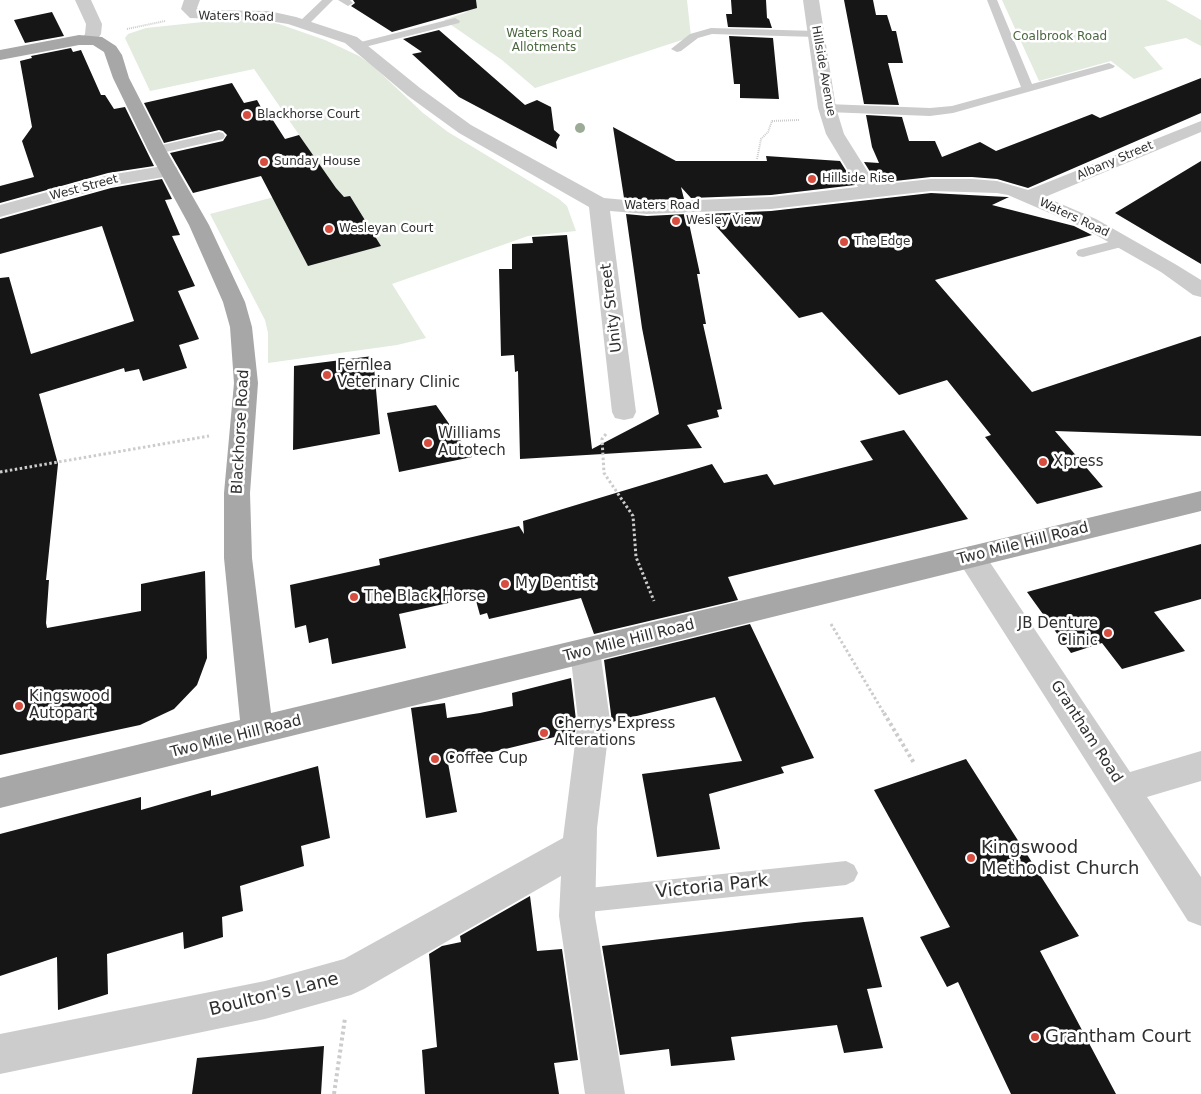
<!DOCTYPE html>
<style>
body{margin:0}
canvas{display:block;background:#fff}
</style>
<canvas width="1201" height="1094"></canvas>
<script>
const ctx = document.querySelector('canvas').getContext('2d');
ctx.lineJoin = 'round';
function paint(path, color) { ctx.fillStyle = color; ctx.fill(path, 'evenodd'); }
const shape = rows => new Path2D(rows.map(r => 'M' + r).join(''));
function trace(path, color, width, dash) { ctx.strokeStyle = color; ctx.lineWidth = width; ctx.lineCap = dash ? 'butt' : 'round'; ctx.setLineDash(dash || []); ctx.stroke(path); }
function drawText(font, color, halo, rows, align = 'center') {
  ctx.font = font + ' "DejaVu Sans",sans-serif'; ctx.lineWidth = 5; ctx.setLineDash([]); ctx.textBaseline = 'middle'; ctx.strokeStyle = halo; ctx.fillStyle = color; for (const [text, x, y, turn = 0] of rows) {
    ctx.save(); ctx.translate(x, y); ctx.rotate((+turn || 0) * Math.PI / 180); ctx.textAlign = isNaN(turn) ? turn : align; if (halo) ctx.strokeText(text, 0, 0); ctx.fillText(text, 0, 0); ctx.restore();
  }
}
const green = shape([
 [439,0,687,0,691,37,535,88,502,60,444,20,467,12],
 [1002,0,1166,0,1201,20,1201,46,1186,38,1144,47,1163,69,1134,79,1111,61,1039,81],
 [231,19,263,21,279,24,325,40,359,56,372,65,423,113,448,132,559,199,567,206,576,231,528,236,392,284,426,338,397,345,268,363,268,333,265,320,210,214,289,193,319,164,254,69,150,91,125,38,128,34,146,28]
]);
const building = shape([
 [353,0,476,0,477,8,392,32,351,6,355,3],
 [731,0,766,0,767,18,769,19,772,28,728,27,726,14,732,14],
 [844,0,873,0,876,15,887,15,892,31,896,31,903,63,888,63,899,105,864,104],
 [52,12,64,36,25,43,14,20],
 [439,30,525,105,537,100,551,107,554,130,560,135,556,142,557,149,459,97,412,54,422,52,403,39],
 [729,36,773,38,779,99,740,98,740,84,734,84],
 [71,48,73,52,81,50,101,95,105,95,114,109,125,107,154,166,108,173,0,203,0,186,34,177,22,141,32,127,20,61,32,58,31,56],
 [1201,78,1201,113,1028,188,997,179,972,177,931,177,877,183,864,162,879,163,872,147,866,115,902,117,909,141,935,141,942,157,980,142,996,151,1092,114,1100,118],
 [232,83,244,103,257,100,263,111,267,111,285,139,299,135,336,188,344,197,350,196,381,246,308,266,261,176,193,193,170,153,223,141,227,135,223,131,219,130,164,143,144,103],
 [613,127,676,161,767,161,766,156,840,161,855,185,771,195,691,198,681,187,684,199,647,200,624,198],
 [1201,161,1201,264,1115,213],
 [162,179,172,199,165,200,180,235,172,236,195,286,178,291,199,339,179,345,187,368,143,381,139,369,125,372,124,368,39,394,58,464,46,580,49,580,46,623,47,628,141,611,141,584,205,571,207,658,197,685,174,709,140,725,0,755,0,278,9,277,31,354,134,321,102,226,0,254,0,219,111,188],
 [931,193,1007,197,1009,197,992,205,1074,226,1092,235,935,280,1032,392,1201,336,1201,436,1055,431,1103,487,1037,504,985,437,991,435,947,380,899,395,822,312,799,318,705,214,771,211],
 [626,214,647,216,687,214,700,274,697,274,706,324,703,324,722,409,717,410,719,417,687,425,702,448,520,459,518,371,515,372,514,355,501,356,499,269,512,269,512,244,533,243,532,237,567,235,592,449,659,414,642,328],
 [373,356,380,434,293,450,294,366],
 [436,405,472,457,399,472,387,413],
 [904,430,968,519,728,577,738,600,594,634,581,598,489,619,487,613,480,615,475,597,399,614,406,648,332,664,328,638,309,643,306,625,295,628,290,585,380,565,379,559,519,526,524,534,523,521,712,464,724,483,767,474,774,485,873,460,860,441],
 [1201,544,1201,599,1154,612,1185,651,1122,669,1102,643,1071,653,1027,592],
 [750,624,814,758,781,767,784,773,709,794,720,849,657,857,642,774,742,761,715,697,612,722,604,660],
 [571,678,576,720,575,732,448,763,457,812,426,818,411,708,445,703,447,718,480,713,513,706,512,693],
 [966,759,1079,936,1040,951,1116,1094,1011,1094,958,982,947,987,920,937,950,927,874,790],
 [318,766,330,838,301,846,304,866,240,886,243,911,222,917,223,937,184,949,183,932,107,954,108,994,58,1010,57,957,0,976,0,834,141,797,141,810,211,790,211,796],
 [530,896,537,951,562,949,578,1060,554,1063,559,1094,425,1094,422,1050,437,1047,429,954,442,946,461,942,460,936],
 [863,917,882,987,867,989,883,1048,844,1053,837,1025,731,1037,735,1060,671,1066,669,1049,620,1055,602,946,804,922],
 [324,1046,321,1094,192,1094,197,1058]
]);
const pathFar2 = shape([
 [127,29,165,21],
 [757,159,761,139,768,132,772,121,799,120]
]);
const pathFar1 = shape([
 [606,434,602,439,604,473,633,516,636,557,654,601],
 [0,472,209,436],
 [831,624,885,715]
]);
const path = shape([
 [884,713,914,763],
 [334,1094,345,1018]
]);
const lane = shape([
 [322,0,333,0,307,26,299,26,298,24,299,22,322,0],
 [338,0,350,0,353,3,348,6,338,0],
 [987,0,997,0,1032,84,1109,63,1115,66,1113,68,953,113,930,116,827,112,821,108,827,104,930,108,952,106,1021,87,987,0],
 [455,18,460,21,459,23,357,49,352,46,353,44,455,18],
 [711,28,816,31,821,34,816,37,712,34,698,38,681,51,677,52,671,49,690,34,711,28],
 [219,132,223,133,225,136,223,139,157,154,151,150,153,147,219,132],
 [1124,238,1129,239,1131,242,1129,245,1083,257,1078,256,1076,253,1078,250,1124,238],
 [846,861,854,865,858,873,854,881,846,885,579,913,570,909,567,901,570,893,579,889,846,861]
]);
const street = shape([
 [75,0,91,0,102,24,101,34,95,43,89,45,83,43,81,40,85,34,86,24,75,0],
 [184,0,200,0,197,8,199,10,269,11,296,17,357,37,420,88,471,125,604,198,647,202,771,197,858,187,826,134,818,108,803,0,819,0,836,108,844,134,876,185,931,179,972,179,997,181,1028,190,1201,121,1201,132,1045,197,1096,219,1175,264,1201,280,1201,297,1193,295,1161,272,1082,227,1008,195,997,193,931,191,771,209,647,214,610,211,636,412,633,418,624,420,615,418,612,412,589,207,459,133,408,96,345,43,288,24,269,21,190,18,181,9,184,0],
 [169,165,176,167,178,171,176,175,111,186,0,217,0,205,109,175,169,165],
 [971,546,981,549,1130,772,1201,751,1201,781,1147,797,1201,877,1201,926,1188,921,961,565,957,557,961,549,971,546],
 [585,639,596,642,600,651,610,720,597,828,595,916,625,1094,585,1094,559,916,561,876,364,989,351,995,265,1019,0,1074,0,1034,265,981,344,959,563,838,578,720,570,651,574,642,585,639]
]);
const primary = shape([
 [79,35,102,37,116,46,122,55,129,78,166,150,209,225,245,302,252,327,258,383,250,493,252,558,271,713,1201,491,1201,511,0,808,0,778,240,720,224,558,224,493,234,383,230,327,223,302,189,225,148,150,113,78,104,52,93,45,79,45,0,60,0,50,79,35]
]);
const trees = [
 [580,128]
];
const markers = [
 [247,115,5,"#d74e40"],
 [264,162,5,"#d74e40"],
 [812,179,5,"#d74e40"],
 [676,221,5,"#d74e40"],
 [329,229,5,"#d74e40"],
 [844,242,5,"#d74e40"],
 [327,375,5,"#d74e40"],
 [428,443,5,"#d74e40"],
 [1043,462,5,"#d74e40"],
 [505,584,5,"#d74e40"],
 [354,597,5,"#d74e40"],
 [1108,633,5,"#d74e40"],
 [19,706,5,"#d74e40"],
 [544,733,5,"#d74e40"],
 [435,759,5,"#d74e40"],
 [971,858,5,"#d74e40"],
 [1035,1037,5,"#d74e40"]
];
const farStreetnames = [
 ["Waters Road",236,17,1],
 ["Hillside Avenue",823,71,80],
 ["Albany Street",1115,161,-23],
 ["West Street",84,188,-15],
 ["Waters Road",662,206],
 ["Waters Road",1074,218,25]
];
const farParknames = [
 ["Waters Road",544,34],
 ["Allotments",544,48],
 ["Coalbrook Road",1060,37]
];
const farPoinames = [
 ["Blackhorse Court",257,115],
 ["Sunday House",274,162],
 ["Hillside Rise",822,179],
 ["Wesley View",686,221],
 ["Wesleyan Court",339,229],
 ["The Edge",854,242]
];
const streetNames = [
 ["Unity Street",612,308,-97],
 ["Blackhorse Road",241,432,-87],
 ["Two Mile Hill Road",1023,544,-14],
 ["Two Mile Hill Road",629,641,-14],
 ["Grantham Road",1086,732,57],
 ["Two Mile Hill Road",236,737,-14]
];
const poiNames = [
 ["Fernlea",337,366],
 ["Veterinary Clinic",337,383],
 ["Williams",438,434],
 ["Autotech",438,451],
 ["Xpress",1053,462],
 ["My Dentist",515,584],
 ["The Black Horse",364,597],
 ["JB Denture",1098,624,"right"],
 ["Clinic",1098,641,"right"],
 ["Kingswood",29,697],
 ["Autopart",29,714],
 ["Cherrys Express",554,724],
 ["Alterations",554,741],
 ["Coffee Cup",445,759]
];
const nearPoinames = [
 ["Kingswood",981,848],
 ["Methodist Church",981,869],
 ["Grantham Court",1045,1037]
];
const nearStreetnames = [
 ["Victoria Park",712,887,-6],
 ["Boulton's Lane",274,995,-14]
];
paint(green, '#e2ebde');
paint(building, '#161616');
trace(pathFar2, '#ccc', 2, [1, 1]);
trace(pathFar1, '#ccc', 3, [2.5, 2.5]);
trace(path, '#ccc', 4, [3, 3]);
paint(lane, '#ccc');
paint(street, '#ccc');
paint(primary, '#a7a7a7');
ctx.fillStyle = '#9cab96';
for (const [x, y] of trees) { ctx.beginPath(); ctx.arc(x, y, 5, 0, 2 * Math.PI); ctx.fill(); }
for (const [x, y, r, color] of markers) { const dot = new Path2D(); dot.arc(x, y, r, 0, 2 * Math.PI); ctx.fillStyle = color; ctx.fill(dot); trace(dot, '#fff', 2); }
drawText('12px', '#2f2f2f', '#fff', farStreetnames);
drawText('12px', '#4b6740', '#fff', farParknames);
drawText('12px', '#2f2f2f', '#fff', farPoinames, 'left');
drawText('15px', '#2f2f2f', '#fff', streetNames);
drawText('15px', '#2f2f2f', '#fff', poiNames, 'left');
drawText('18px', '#2f2f2f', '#fff', nearPoinames, 'left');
drawText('18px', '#2f2f2f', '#fff', nearStreetnames);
</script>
